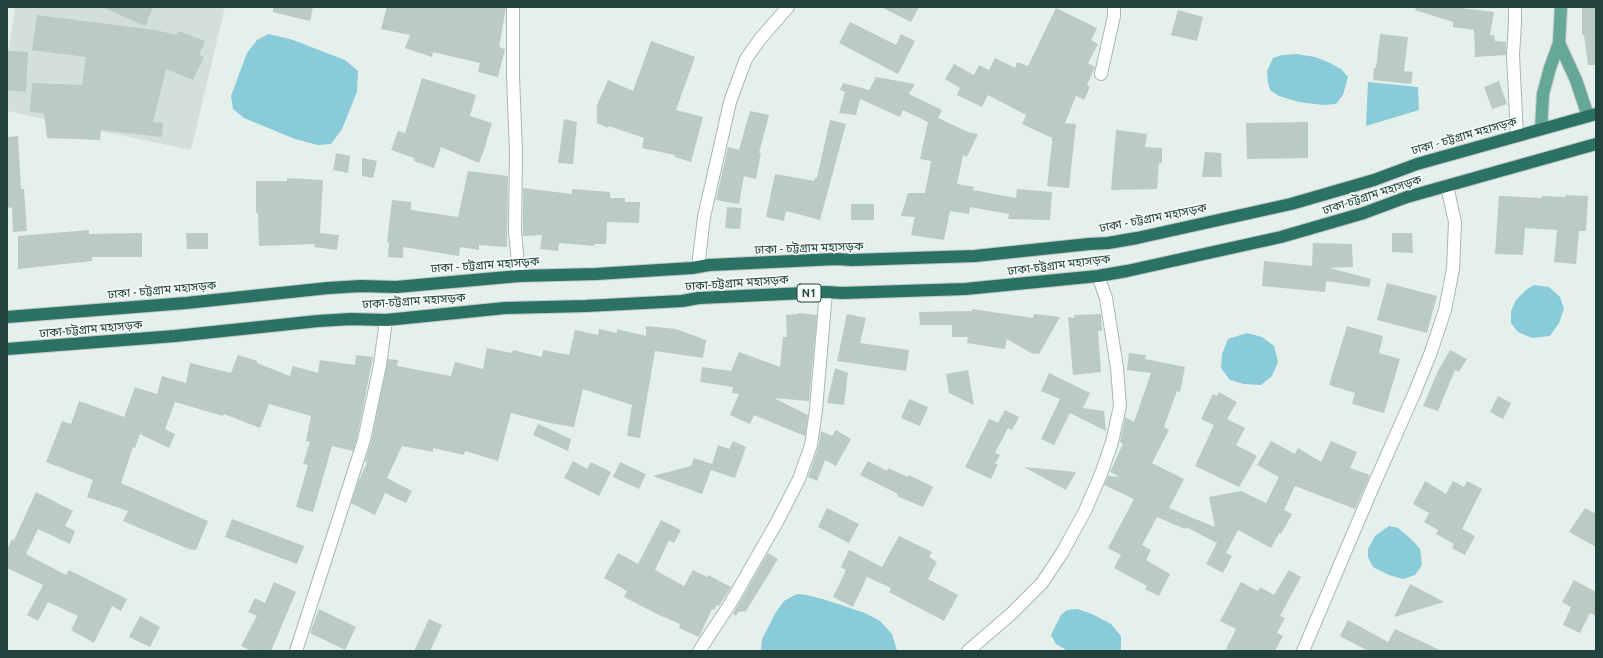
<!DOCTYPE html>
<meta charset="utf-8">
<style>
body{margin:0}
#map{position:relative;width:1603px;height:658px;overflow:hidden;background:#e5efeb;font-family:Ubuntu,sans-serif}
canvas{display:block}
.frame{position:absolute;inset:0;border:8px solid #22433b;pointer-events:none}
</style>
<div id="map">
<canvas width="1603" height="658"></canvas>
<div class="frame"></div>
</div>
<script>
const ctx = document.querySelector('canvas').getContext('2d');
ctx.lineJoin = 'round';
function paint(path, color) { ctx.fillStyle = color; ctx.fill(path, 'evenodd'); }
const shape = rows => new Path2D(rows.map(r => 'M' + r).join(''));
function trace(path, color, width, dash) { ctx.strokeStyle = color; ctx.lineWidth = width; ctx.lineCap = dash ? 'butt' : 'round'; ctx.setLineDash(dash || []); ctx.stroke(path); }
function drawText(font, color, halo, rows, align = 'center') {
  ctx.font = font + ' Ubuntu,"Noto Sans Bengali",sans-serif'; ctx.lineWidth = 3.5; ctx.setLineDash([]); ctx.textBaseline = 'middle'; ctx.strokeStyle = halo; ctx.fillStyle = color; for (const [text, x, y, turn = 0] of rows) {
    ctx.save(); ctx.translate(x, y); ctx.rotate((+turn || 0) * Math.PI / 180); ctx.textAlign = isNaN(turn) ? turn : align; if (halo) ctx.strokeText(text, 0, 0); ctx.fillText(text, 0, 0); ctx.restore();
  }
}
const built = shape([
 [15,7,225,7,191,150,7,111,7,61]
]);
const water = shape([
 [269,34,293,40,345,60,358,71,357,92,342,129,331,144,318,145,295,139,244,118,233,109,231,96,247,53,257,40],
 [1297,54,1315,57,1330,63,1341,69,1348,77,1343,95,1336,104,1323,105,1299,102,1279,96,1270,90,1268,83,1267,71,1273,58,1282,55],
 [1368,82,1418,87,1419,110,1366,126],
 [1534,285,1549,287,1560,297,1564,309,1559,323,1550,336,1532,338,1518,332,1511,323,1511,311,1516,300,1526,290],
 [1247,333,1262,337,1274,346,1278,362,1272,376,1261,385,1244,384,1230,380,1221,368,1222,354,1228,339],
 [1389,526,1398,528,1411,539,1420,549,1422,565,1415,575,1403,579,1389,575,1373,567,1368,557,1368,549,1375,536],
 [797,594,807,595,826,600,865,613,880,621,892,634,897,651,761,651,762,639,776,612,784,601],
 [1078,609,1094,615,1111,624,1121,636,1121,651,1068,651,1056,644,1051,635,1061,615,1067,610]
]);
const building = shape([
 [102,7,153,7,145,26],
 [273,7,313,7,310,21,273,12],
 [387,7,506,7,499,47,505,49,498,77,478,72,480,63,433,52,432,57,405,48,410,35,381,29],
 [881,7,919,7,911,22],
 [1416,7,1453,7,1494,12,1490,35,1494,35,1495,41,1506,42,1506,55,1475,57,1474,30,1453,27,1453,22,1415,10],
 [1582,7,1596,7,1596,65,1588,65,1584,35,1582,35],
 [1056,8,1097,28,1091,40,1098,44,1088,63,1095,67,1087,85,1090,87,1084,100,1076,96,1065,123,1076,124,1069,188,1047,186,1052,143,1054,143,1052,142,1052,138,1022,124,1026,115,988,95,982,107,957,95,960,88,945,79,954,64,974,75,979,65,989,70,995,58,1015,68,1017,62,1028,66],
 [1178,10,1203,17,1197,41,1171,35],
 [37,15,155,30,177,35,179,31,205,41,199,55,204,57,193,80,166,69,153,122,163,123,162,137,101,130,100,140,47,138,44,113,30,112,32,83,82,85,86,57,32,50],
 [850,22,896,45,901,34,915,41,898,74,839,43],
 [1380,34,1408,37,1404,71,1413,72,1411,84,1373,80,1374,67,1376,68],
 [651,41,695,57,676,110,703,117,691,162,675,157,675,155,642,148,644,138,609,126,608,128,597,123,597,105,608,80,633,91],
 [7,51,28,52,26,92,7,90],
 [876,77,915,84,909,94,942,110,938,118,968,132,978,134,967,157,963,155,957,184,974,187,973,190,1016,198,1017,189,1052,192,1050,220,1008,219,1009,214,970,207,969,214,950,211,944,240,911,235,915,217,901,216,908,193,925,193,931,161,920,159,928,122,903,110,900,117,860,99,856,115,839,113,845,92,840,90,843,83,869,90],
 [422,78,476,95,470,116,492,123,484,150,479,163,441,147,434,168,414,161,414,158,391,150,398,131,405,133],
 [1499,81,1507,104,1492,109,1484,87],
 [750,111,769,115,759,153,761,153,756,179,744,176,739,204,716,200,728,147,739,150],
 [564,119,577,122,573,164,558,163],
 [830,120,846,124,820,220,786,211,784,221,766,217,775,174,814,181,815,178,817,178],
 [1308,122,1308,158,1247,159,1246,123],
 [1116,130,1147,134,1145,147,1162,148,1162,163,1159,163,1157,189,1111,190],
 [18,136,21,189,24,189,27,231,13,232,12,207,8,208,7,137],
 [1205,152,1221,153,1222,177,1202,177],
 [336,153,350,156,348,173,333,170],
 [362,158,377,161,373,178,362,176],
 [468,171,508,176,507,247,479,245,479,250,460,247,459,256,403,247,403,258,388,257,389,242,387,242,392,200,411,202,411,210,458,217],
 [287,178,323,180,320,233,339,235,337,250,314,247,315,244,259,246,258,213,256,213,256,181,287,181],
 [523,188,572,194,572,189,610,192,610,198,625,198,625,202,640,202,639,223,607,222,606,244,595,244,594,246,559,243,558,251,540,249,542,235,523,236],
 [1566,195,1588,196,1586,231,1579,231,1576,264,1554,262,1557,230,1525,228,1523,255,1495,254,1499,196,1542,198,1542,196,1566,197],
 [851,204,874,204,874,220,851,220],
 [727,207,742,208,740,229,725,228],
 [89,230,89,234,142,233,142,257,92,257,92,261,18,269,18,236],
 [186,233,208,233,208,249,187,249],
 [1392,233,1412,233,1413,253,1392,252],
 [1313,243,1352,244,1353,267,1330,268,1371,279,1369,287,1326,281,1325,292,1262,286,1264,261,1312,266],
 [1387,283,1437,296,1427,333,1377,320],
 [972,309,1033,318,1034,314,1060,317,1039,354,1031,353,1007,339,1005,349,967,343,968,337,952,337,952,325,920,325,919,312,972,311],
 [798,313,817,315,809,401,774,398,808,415,805,436,754,415,750,424,730,415,739,394,732,393,733,387,700,382,702,367,731,371,739,352,780,367,783,337,787,337,786,315,798,314],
 [847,314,866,318,860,343,909,350,906,371,837,361],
 [1101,314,1102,331,1098,331,1101,372,1073,375,1068,317,1074,318,1074,315],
 [646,326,676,329,706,340,703,358,655,351,640,438,627,436,632,405,583,389,574,427,550,423,511,413,498,461,465,451,464,455,433,448,433,452,402,446,387,478,412,491,406,503,385,493,375,515,351,503,359,480,367,463,365,462,371,442,388,359,398,360,397,366,451,376,455,362,483,369,487,348,512,353,513,350,542,357,543,350,569,355,575,330,598,335,599,329,617,333,617,329,646,336],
 [1347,326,1383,336,1379,353,1400,359,1384,413,1352,404,1355,393,1329,385],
 [1450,350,1467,359,1459,372,1455,370,1438,411,1423,406,1438,371],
 [1129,353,1146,355,1145,359,1185,367,1180,392,1177,391,1164,427,1169,430,1152,463,1184,479,1169,508,1215,527,1209,497,1241,491,1266,503,1279,477,1257,465,1271,441,1295,454,1298,448,1321,462,1331,441,1357,452,1350,468,1370,475,1355,509,1295,486,1284,510,1292,514,1281,534,1279,533,1271,548,1238,530,1226,553,1232,556,1223,573,1206,564,1217,543,1186,527,1185,529,1157,517,1142,545,1151,550,1146,560,1170,574,1159,596,1145,589,1147,586,1114,568,1121,555,1108,548,1134,499,1104,485,1108,476,1120,477,1110,472,1123,444,1120,442,1125,417,1134,422,1151,373,1127,370],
 [238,355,257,361,257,363,290,376,293,366,318,373,320,360,355,365,356,355,373,357,357,438,353,451,332,446,313,512,296,507,308,465,303,464,310,442,306,441,311,416,269,404,260,428,224,414,223,416,175,402,165,429,175,434,169,448,140,434,135,448,133,447,121,483,208,521,196,550,189,549,123,521,128,511,87,497,93,480,46,462,62,421,71,424,79,401,124,417,135,387,157,394,162,376,186,383,190,363,231,373],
 [835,368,848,373,844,405,827,403],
 [968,370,974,405,949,393,946,374],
 [1049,373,1090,393,1083,408,1104,411,1106,431,1070,413,1054,445,1041,439,1060,399,1041,391],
 [1219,392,1237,402,1227,419,1245,428,1236,445,1257,456,1239,487,1195,466,1214,425,1201,419,1213,394,1217,396],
 [1498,396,1511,403,1503,419,1490,412],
 [909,399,928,407,920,426,901,418],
 [1005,410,1019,417,1012,430,1008,428,995,453,1000,455,995,464,998,464,991,479,965,467,989,419,1001,424,998,423],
 [538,424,571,439,568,451,533,435],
 [836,430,851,439,836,466,825,460,817,481,808,477,818,448,821,431,832,436],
 [733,441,746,447,735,478,711,470,702,494,653,476,691,466,694,458,712,464,718,445,729,449],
 [573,461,587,469,591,462,611,472,599,496,564,478],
 [868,461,887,471,888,468,908,477,909,475,933,487,923,507,897,496,898,494,860,475],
 [620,462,646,474,639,489,613,477],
 [1024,467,1076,472,1066,490],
 [1425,481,1446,494,1453,481,1464,487,1467,481,1482,489,1462,529,1475,536,1465,555,1452,548,1454,544,1436,534,1438,530,1424,522,1429,513,1413,504],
 [36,492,73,511,65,526,75,531,70,544,38,529,26,554,66,575,69,570,127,599,121,611,112,606,94,643,71,630,78,616,48,602,38,621,27,615,43,585,7,568,7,550,12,539,14,540],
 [827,508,859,524,849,543,818,527],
 [1585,508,1596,514,1596,547,1569,532],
 [232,519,304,546,297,564,225,537],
 [661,520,681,530,674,543,669,540,655,570,684,586,693,570,707,577,708,575,731,587,719,606,717,605,714,610,712,609,699,637,679,628,680,624,659,615,624,597,627,591,604,578,618,553,638,564],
 [899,536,932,552,929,557,937,562,928,579,958,595,944,621,889,592,891,588,867,577,853,607,833,597,846,570,841,567,849,550,882,567],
 [768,553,778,559,746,611,738,612,736,616,733,614],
 [1289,570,1301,577,1280,616,1285,618,1277,633,1283,636,1275,651,1225,651,1236,629,1220,621,1241,582,1258,591,1260,587,1274,595],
 [1574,580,1596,592,1596,616,1590,613,1580,633,1563,625,1571,607,1562,602],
 [274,582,296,592,271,651,251,651,241,646,257,616,248,612,255,598,265,603],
 [1410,584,1444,602,1394,617],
 [319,609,356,627,345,650,310,633],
 [140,616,160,627,150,647,129,637],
 [429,619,442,625,430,651,414,651],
 [1348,620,1388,642,1395,629,1442,651,1368,651,1340,636]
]);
const minor = shape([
 [513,7,513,76,516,152,515,231,519,276],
 [1515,7,1515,23,1513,55,1517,136],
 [1101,74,1114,16,1114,7],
 [698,267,704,217,730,102,738,80,746,59,760,39,788,7],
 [296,651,364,440,380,365,386,320],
 [699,651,730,604,777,522,799,479,811,445,816,410,826,292],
 [968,651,1011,614,1042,583,1062,553,1085,511,1101,474,1112,442,1120,406,1117,368,1106,298,1098,276],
 [1303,651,1372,489,1414,394,1431,352,1445,310,1453,269,1455,222,1447,186]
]);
const major = shape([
 [1559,43,1576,80,1588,116],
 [1541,129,1543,94,1550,68,1559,43,1561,7]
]);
const highway = shape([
 [7,317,186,303,328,288,361,286,396,287,519,276,596,274,692,268,709,265,836,259,852,260,975,256,1089,244,1108,243,1137,238,1291,204,1374,180,1417,164,1596,114],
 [7,349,175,336,318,321,351,319,386,320,505,308,586,306,682,301,699,298,826,292,842,293,965,289,1098,276,1127,271,1281,237,1364,213,1407,197,1596,144]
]);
const shields = [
 [809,293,24]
];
const shieldNames = [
 ["N1",809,293]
];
const streetNames = [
 ["ঢাকা - চট্টগ্রাম মহাসড়ক",1464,136,-16],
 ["ঢাকা-চট্টগ্রাম মহাসড়ক",1372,195,-18],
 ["ঢাকা - চট্টগ্রাম মহাসড়ক",1153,218,-11],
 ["ঢাকা - চট্টগ্রাম মহাসড়ক",809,248,-2],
 ["ঢাকা - চট্টগ্রাম মহাসড়ক",485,265,-4],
 ["ঢাকা-চট্টগ্রাম মহাসড়ক",1059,265,-7],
 ["ঢাকা-চট্টগ্রাম মহাসড়ক",737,283,-4],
 ["ঢাকা - চট্টগ্রাম মহাসড়ক",162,290,-5],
 ["ঢাকা-চট্টগ্রাম মহাসড়ক",414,301,-4],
 ["ঢাকা-চট্টগ্রাম মহাসড়ক",91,329,-5]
];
paint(built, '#d3dfda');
paint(water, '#89cbd8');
paint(building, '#bacbc4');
trace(minor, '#a7b8b3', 14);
trace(major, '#c1cac8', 14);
trace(highway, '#c1cac8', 14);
trace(minor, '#fff', 12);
trace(major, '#66a898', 12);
trace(highway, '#2b7264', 12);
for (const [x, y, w] of shields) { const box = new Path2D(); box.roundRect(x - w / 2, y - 9, w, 18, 3); ctx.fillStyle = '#f6fbf9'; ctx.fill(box); trace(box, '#22433b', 1); }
drawText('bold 11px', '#22433b', null, shieldNames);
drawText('12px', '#22433b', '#f6fbf9', streetNames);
</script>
